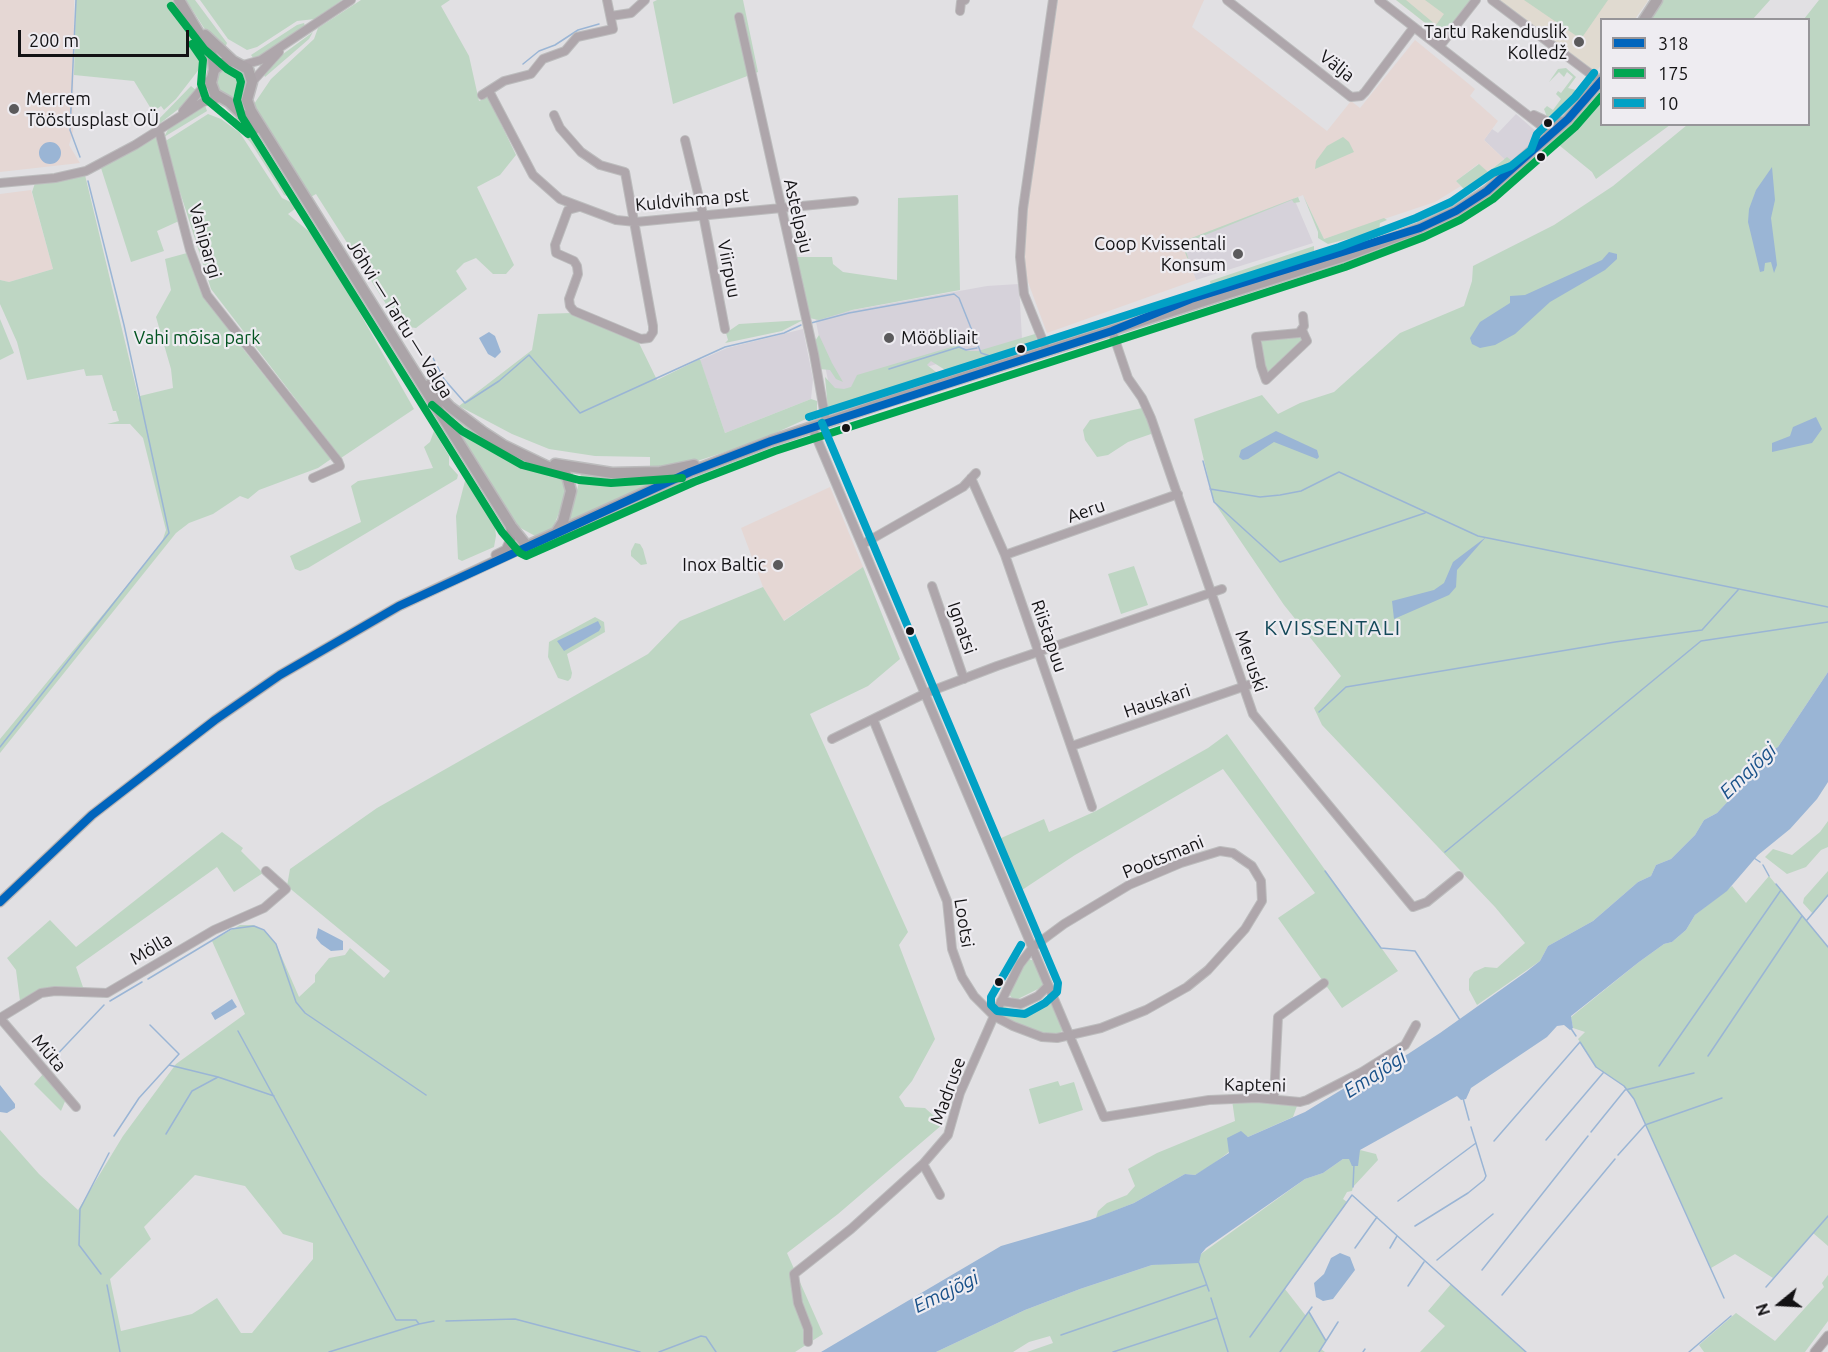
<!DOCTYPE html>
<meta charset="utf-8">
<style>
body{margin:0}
#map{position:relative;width:1828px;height:1352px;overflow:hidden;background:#e1e0e3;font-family:Ubuntu,sans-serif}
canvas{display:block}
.legend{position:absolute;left:1600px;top:18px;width:210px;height:108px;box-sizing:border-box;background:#eeecf1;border:2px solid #969599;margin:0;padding:8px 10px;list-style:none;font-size:18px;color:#131214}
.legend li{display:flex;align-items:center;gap:12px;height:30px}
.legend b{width:30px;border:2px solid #969599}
.north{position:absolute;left:1750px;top:1274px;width:60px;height:60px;-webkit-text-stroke:4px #eeecf1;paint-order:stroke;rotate:252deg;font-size:16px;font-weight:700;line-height:24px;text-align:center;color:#131214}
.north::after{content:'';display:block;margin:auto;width:21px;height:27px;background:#131214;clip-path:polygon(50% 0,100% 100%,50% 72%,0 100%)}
.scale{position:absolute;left:18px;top:30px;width:171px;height:27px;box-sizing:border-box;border:3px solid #131214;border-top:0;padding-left:8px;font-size:18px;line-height:21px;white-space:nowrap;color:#131214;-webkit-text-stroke:4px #eeecf1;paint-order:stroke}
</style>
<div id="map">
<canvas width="1828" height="1352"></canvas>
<ul class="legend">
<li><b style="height:8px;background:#0065bd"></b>318</li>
<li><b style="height:8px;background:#00a651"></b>175</li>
<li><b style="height:8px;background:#01a1c5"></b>10</li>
</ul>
<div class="north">N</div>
<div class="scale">200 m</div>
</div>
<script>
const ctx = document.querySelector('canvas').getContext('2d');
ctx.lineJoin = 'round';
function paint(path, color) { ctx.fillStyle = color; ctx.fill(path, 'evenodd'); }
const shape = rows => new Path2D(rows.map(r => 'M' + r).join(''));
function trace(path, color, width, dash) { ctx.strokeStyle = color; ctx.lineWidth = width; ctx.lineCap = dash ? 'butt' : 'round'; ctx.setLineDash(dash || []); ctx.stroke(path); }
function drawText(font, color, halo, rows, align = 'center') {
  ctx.font = font + ' Ubuntu,sans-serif'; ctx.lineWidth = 4.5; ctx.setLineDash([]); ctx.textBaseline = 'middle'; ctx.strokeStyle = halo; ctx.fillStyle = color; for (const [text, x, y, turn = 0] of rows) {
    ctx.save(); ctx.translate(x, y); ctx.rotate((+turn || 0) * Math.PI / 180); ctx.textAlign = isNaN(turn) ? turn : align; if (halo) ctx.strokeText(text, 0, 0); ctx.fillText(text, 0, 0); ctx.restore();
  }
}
const built = shape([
 [1516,114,1539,134,1538,140,1512,161,1504,159,1484,140,1492,129,1498,133],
 [1293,196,1313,243,1196,280,1181,242],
 [1019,284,1022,339,831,395,815,317,987,286],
 [803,329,813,379,811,399,725,433,700,360,727,348]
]);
const industrial = shape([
 [0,0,74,0,73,132,69,145,80,163,0,172],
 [1058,0,1204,0,1192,27,1327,131,1351,101,1360,108,1415,40,1475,89,1470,96,1498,121,1484,140,1504,159,1487,172,1478,164,1456,181,1461,186,1435,202,1324,239,1303,195,1182,242,1196,280,1047,333,1025,274,1025,240,1029,197],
 [31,190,53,269,9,282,0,280,0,194],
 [830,487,863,567,783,621,763,587,741,528]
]);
const education = shape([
 [1396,0,1472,0,1443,37],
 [1500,0,1647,0,1648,1,1635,19,1602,20,1601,65,1596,72]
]);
const green = shape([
 [76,0,172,0,193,30,207,59,176,99,164,110,161,106,153,112,134,81,74,75],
 [186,0,195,0,227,43,225,48,204,28],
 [200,0,342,0,315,19,297,21,257,47,247,50,228,39],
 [361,0,450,0,441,6,469,56,479,101,488,97,516,155,500,175,477,187,514,265,506,274,493,274,476,258,464,263,456,271,467,289,416,328,400,326,316,194,309,198,254,108,254,104,271,79,314,39,318,28],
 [657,0,743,0,758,72,673,104,653,2],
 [1396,0,1406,0,1436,25,1444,14,1425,0,1472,0,1443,37],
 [1524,0,1608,0,1581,39],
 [1663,0,1770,0,1753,19,1649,20],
 [1819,0,1828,0,1828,672,1778,747,1765,754,1748,780,1717,813,1704,820,1695,835,1671,859,1656,865,1651,876,1638,882,1593,921,1548,946,1540,961,1477,1005,1469,990,1469,979,1474,972,1485,967,1497,968,1525,943,1495,907,1322,725,1314,708,1341,676,1284,605,1214,502,1194,419,1262,395,1278,414,1300,403,1334,392,1400,333,1464,306,1472,281,1473,266,1554,225,1613,186,1687,125,1808,124,1808,20,1804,19],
 [304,23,305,26,268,51,254,59,251,55,297,25],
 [313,32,309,39,265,77,264,75,279,57],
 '216 82a15 15 0 1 1 30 0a15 15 0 1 1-30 0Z',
 [1566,68,1576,77,1568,88,1584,92,1561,116,1547,117,1544,109,1547,106,1553,110,1561,99,1556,94,1558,91,1561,93,1573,77,1567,72,1564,77,1559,72,1549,82,1558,69],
 [191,86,197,91,185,104,150,131,156,122],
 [1601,88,1602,124,1670,125,1596,179,1592,172,1554,141,1589,106],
 [205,105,207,111,164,137,170,126],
 [208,114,221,119,240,133,282,198,299,206,288,214,318,239,414,409,341,458,211,289,164,142],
 [237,116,260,138,296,199,284,195,251,143,232,122],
 [154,137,157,138,179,221,157,231,164,251,131,262,101,168],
 [1343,137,1349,142,1354,152,1315,169,1316,161,1327,146],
 [1507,157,1512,161,1498,172,1496,170,1474,190,1463,188,1456,181,1479,164,1488,172],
 [85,175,139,400,140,396,173,388,171,369,156,317,171,290,165,259,187,253,200,290,244,350,331,459,318,468,259,490,248,499,240,496,213,514,189,523,176,533,0,753,0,739,153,554,162,542,166,530,143,438,130,424,107,424,119,421,116,411,113,411,102,375,86,376,84,369,27,380,17,342,0,304,0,280,9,282,53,269,32,192,35,183],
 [958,195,960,290,852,310,819,320,809,318,796,257,832,257,833,264,843,272,897,280,898,198],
 [1303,195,1324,239,1384,218,1387,220,1380,223,1379,231,1328,244,1318,238,1318,232],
 [1298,197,1300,202,1294,203,1292,200,1188,242,1189,246,1185,248,1193,273,1181,242],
 [1314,246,1314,252,1309,259,1211,289,1210,281],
 [572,313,638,341,657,380,700,359,725,433,811,399,817,401,817,414,760,440,725,452,691,463,650,470,650,457,595,456,549,449,512,434,459,406,532,350,538,314],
 [0,319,14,353,0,360],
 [803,320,782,331,725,343,728,340,726,333,739,324],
 [1035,334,1038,343,1036,345,1001,360,953,375,931,361,927,365,940,375,938,380,862,404,833,412,828,409,825,377,835,388,844,389,851,387,857,375,958,345,966,351,978,351],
 [819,335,832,363,843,382,836,379,830,370,820,369,815,341],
 [1298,335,1307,337,1266,376,1259,340],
 [1142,408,1152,430,1151,434,1128,442,1108,455,1097,457,1085,440,1083,430,1090,420],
 [447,414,492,445,560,475,568,490,553,528,537,537,517,526],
 [434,431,449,456,449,465,458,475,457,479,308,568,300,571,295,569,290,556,361,522,351,486,358,481,433,468,424,447,430,442],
 [581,474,657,477,658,479,656,483,569,522],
 [470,480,494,517,496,536,494,547,462,561,458,559,456,516,465,481],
 [635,543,640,544,643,549,647,564,641,565,631,556,631,551],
 [1134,566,1148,605,1121,614,1108,574],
 [863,567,900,659,868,686,810,714,908,932,899,945,935,1039,912,1081,899,1097,905,1107,925,1108,943,1124,838,1214,787,1253,823,1334,795,1352,0,1352,0,1130,39,1174,78,1210,123,1136,176,1064,245,1014,212,941,240,925,253,925,266,932,276,944,299,997,315,982,315,975,329,958,345,955,350,948,384,978,390,971,287,886,290,869,377,808,648,654,680,621,763,587,784,621],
 [195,1175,245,1186,283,1234,313,1243,313,1259,252,1333,241,1333,217,1298,192,1314,121,1331,110,1279,151,1239,144,1227],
 [595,617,604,622,605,632,567,654,572,673,571,678,568,681,558,678,548,657,549,642],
 [1227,734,1398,971,1342,1008,1278,918,1315,893,1223,769,1075,855,1019,892,999,839,1044,819,1049,832,1096,811,1208,748],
 [1828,821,1828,847,1821,850,1806,867,1787,874,1765,857,1773,849,1792,855,1820,832],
 [222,832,243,848,241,851,263,873,234,892,217,867,76,967,84,990,39,992,20,1001,16,970,7,958,50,920,76,947],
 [1828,871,1828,896,1813,914,1803,903,1804,898],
 [1769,876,1828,947,1828,1246,1813,1233,1773,1278,1735,1254,1711,1268,1634,1099,1624,1086,1596,1067,1578,1039,1585,1032,1573,1028,1571,1017,1639,962,1664,944,1672,942,1686,930,1695,915,1732,886,1746,903],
 [1028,959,1035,961,1044,982,1044,986,1014,1001,1009,994],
 [1048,995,1063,1029,1060,1034,1043,1034,1001,1018,1000,1014,1004,1006,1017,1012,1040,1002],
 [44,1073,66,1099,61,1111,34,1084],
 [1058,1081,1060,1086,1074,1082,1083,1110,1039,1124,1029,1089],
 [1232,1100,1296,1103,1297,1106,1293,1117,1248,1137,1244,1135,1229,1152,1209,1167,1195,1175,1185,1174,1134,1203,1096,1218,1098,1211,1107,1203,1127,1195,1135,1186,1128,1169,1157,1153,1235,1121],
 [1360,1150,1376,1154,1378,1160,1353,1187,1352,1191,1347,1192,1343,1199,1347,1202,1285,1289,1306,1316,1309,1312,1326,1341,1321,1349,1325,1352,1027,1352,1053,1343,1050,1336,1029,1342,1013,1352,936,1352,1025,1310,1080,1289,1152,1265,1178,1262,1201,1254,1305,1179,1323,1173,1343,1159,1349,1159],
 [1828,1275,1828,1321,1805,1352,1704,1352,1699,1345,1736,1313,1775,1341,1824,1287,1822,1283],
 [1451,1284,1526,1352,1420,1352,1445,1326,1428,1311]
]);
const water = shape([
 '39 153a11 11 0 1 1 22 0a11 11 0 1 1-22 0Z',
 [1772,167,1775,200,1771,218,1777,265,1774,273,1771,262,1765,263,1764,271,1760,272,1748,222,1749,209,1756,190],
 [1609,252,1617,254,1617,259,1605,270,1550,302,1515,334,1495,345,1480,348,1472,344,1470,338,1480,322,1510,303,1510,296,1525,295,1602,260],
 [489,332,495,336,501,352,495,358,488,354,479,338],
 [1816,417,1822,429,1812,443,1772,452,1772,443,1790,436,1793,427],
 [1276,431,1317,450,1319,457,1317,459,1274,442,1248,459,1243,460,1239,457,1241,450],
 [1486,537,1457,570,1456,587,1449,595,1394,619,1392,601,1434,590,1444,583,1453,562],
 [598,621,601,627,599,631,564,651,557,641],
 [1828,672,1828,782,1817,799,1790,829,1758,855,1727,891,1695,915,1686,930,1672,942,1664,944,1639,962,1571,1016,1573,1028,1570,1030,1564,1025,1557,1026,1547,1037,1471,1088,1466,1099,1461,1100,1457,1096,1360,1150,1358,1166,1352,1166,1349,1159,1343,1159,1323,1173,1305,1179,1206,1248,1201,1254,1199,1263,1152,1265,1080,1289,1025,1310,936,1352,821,1352,1001,1246,1090,1220,1134,1203,1185,1174,1195,1175,1229,1153,1227,1138,1241,1131,1248,1137,1305,1112,1356,1081,1408,1054,1440,1033,1526,972,1540,961,1548,946,1593,921,1638,882,1651,876,1656,865,1671,859,1695,835,1704,820,1717,813,1748,780,1765,754,1778,747],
 [318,928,343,941,343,950,331,951,321,944,316,938],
 [232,999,237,1007,215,1020,211,1013],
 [0,1085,15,1104,15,1108,7,1113,0,1112],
 [1340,1253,1350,1257,1355,1270,1333,1299,1323,1301,1316,1297,1314,1283,1324,1274,1331,1258]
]);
const stream = shape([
 [76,0,70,130,80,157],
 [523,64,539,51,555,45,578,30,599,24],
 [1337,247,1377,236],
 [811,323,849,313,954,294,959,298,981,353,993,357],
 [433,358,444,379,465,403,499,381,529,355,580,413,725,347,784,333,801,325],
 [889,369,959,347,966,350,977,348],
 [1203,461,1214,502,1280,562,1425,513],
 [1210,489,1260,497,1280,495,1301,491,1339,472,1478,536,1828,607],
 [1319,712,1346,687,1615,642,1702,630,1738,590],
 [0,747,169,533,124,325,88,181],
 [1445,852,1701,641,1828,622],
 [1754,858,1760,862],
 [1763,865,1769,876],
 [1325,871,1381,948,1415,951,1460,1020],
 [1776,884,1828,947],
 [1807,920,1828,895],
 [148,979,231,929,254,926,264,930,276,944,296,1002,305,1013,426,1095],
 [110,1001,142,982],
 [150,1025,179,1054,169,1065],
 [1570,1027,1576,1036],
 [238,1031,396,1320,416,1320,419,1324,434,1321],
 [1708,1056,1802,916],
 [49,1063,104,1005],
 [1659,1066,1781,890],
 [1463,1098,1469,1120],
 [1591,1132,1625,1090,1694,1073],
 [166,1134,192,1091,218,1077],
 [114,1136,139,1098,169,1065,218,1077,274,1096],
 [1546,1140,1603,1073],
 [1494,1141,1580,1042,1596,1067,1624,1086,1634,1099,1724,1298],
 [1618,1155,1645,1125,1722,1098],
 [1353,1187,1354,1164],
 [1398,1201,1476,1143],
 [1415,1226,1468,1193,1484,1180,1486,1176,1471,1127],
 [1355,1248,1377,1217],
 [1390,1248,1397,1236],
 [1437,1260,1493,1214],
 [1199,1263,1209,1291],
 [1482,1270,1588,1136],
 [101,1274,79,1245,80,1209,109,1153],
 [107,1285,120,1352],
 [1408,1286,1424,1262],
 [1766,1287,1828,1216],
 [1502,1295,1615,1159],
 [1211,1298,1228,1352],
 [1309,1312,1326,1341,1319,1352],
 [446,1321,515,1319,640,1352],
 [1061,1335,1206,1285],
 [1250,1337,1352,1195,1526,1352],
 [1326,1341,1338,1322],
 [329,1352,419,1324],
 [659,1352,701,1336,706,1337,716,1352],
 [1113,1352,1217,1318],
 [1280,1352,1312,1307],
 [1363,1352,1365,1349],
 [1689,1352,1731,1316]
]);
const minor = shape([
 [1227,0,1351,97,1361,96,1365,92,1414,27],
 [1379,0,1552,134],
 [1492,0,1600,81],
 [960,11,961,2,965,0],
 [611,16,631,13,645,0],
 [739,17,814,354,826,422],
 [1440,46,1476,0],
 [243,65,261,60,351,0],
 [252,82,279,52],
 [489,91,533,175,560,199,616,220,636,222,854,201],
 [482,95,504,81,531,74,543,59,565,51,577,37,613,29,607,0],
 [183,111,211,78],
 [554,115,560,128,581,152,600,165,625,172,653,326,653,332,649,338,641,339,574,311,570,306,569,299,578,274,577,266,574,261,556,253,555,245,568,210,579,207],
 [1534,115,1549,122,1565,121],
 [159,131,190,250,207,295,338,461,340,466,313,478],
 [685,140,703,214,725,329],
 [0,183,55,178,86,171,135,145,203,102,219,98],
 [1302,330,1307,341,1266,380,1261,366,1256,337,1299,333,1304,326,1303,316],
 [1112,331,1128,378,1142,398,1151,418,1253,714,1413,907,1427,902,1459,876],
 [1047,351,1024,294,1020,257,1023,209,1053,0],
 [812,427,1104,1117,1209,1100,1257,1098,1300,1102,1307,1100,1362,1072,1405,1045,1416,1025],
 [971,478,1005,555,1092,807],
 [863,544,963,487,976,473],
 [1005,555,1178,494],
 [932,586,964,679],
 [832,739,873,719],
 [1072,746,1251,684],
 [1001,1001,1021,1004,1038,996,1048,986],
 [0,1018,41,993,55,991,107,993,214,930,264,908,286,889,266,871],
 [0,1018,76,1107],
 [1274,1098,1278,1017,1324,983],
 [923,1164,940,1195],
 [808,1342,808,1329,798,1303,794,1274,851,1229,923,1164,948,1135,960,1093,994,1016,1020,964,1033,947,1064,924,1129,885,1181,863,1220,851,1233,853,1252,866,1261,881,1262,901,1245,929,1208,970,1187,987,1146,1010,1101,1028,1057,1038,1042,1037,1013,1026,994,1016,974,996,962,977,952,949,947,901,873,719,926,693,997,666,1222,589]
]);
const major = shape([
 [496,555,506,550,511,539,511,526],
 [0,902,92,815,215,720,280,675,399,606,527,546],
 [1815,1352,1828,1336]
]);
const highway = shape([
 [179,0,213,57,214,70,211,83,215,94,229,102,256,128],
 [1644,20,1657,0],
 [205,35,233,61],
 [214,70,222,63,233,61,248,69,252,82,247,100,251,111,511,526,527,546,690,472,771,441,889,401,1342,257,1420,228,1456,211,1487,191,1568,119,1602,79],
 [429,385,450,407,483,432,503,445,567,476,571,491,563,522,556,533],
 [555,464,612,473,660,472,694,465]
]);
const bus1 = shape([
 [0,902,92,815,215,720,280,675,399,606,690,472,771,441,1112,331,1191,299,1420,228,1456,211,1487,191,1568,119,1602,80]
]);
const bus2 = shape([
 [171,6,204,49,227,69,239,76,241,82,237,100,242,117,502,532,520,553,526,556,694,482,775,451,1345,267,1424,237,1460,220,1493,199,1575,127,1602,96],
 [192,44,203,60,201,84,206,99,248,134],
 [432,405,462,431,522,465,579,480,611,483,682,478]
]);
const bus3 = shape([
 [809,417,1339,247,1416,218,1451,202,1493,173,1511,166,1531,150,1537,134,1575,97,1594,73],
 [822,423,1058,983,1057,992,1045,1003,1025,1014,997,1011,991,1005,991,997,1021,945]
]);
const markers = [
 [1579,42,6,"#5b5a5c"],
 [14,109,6,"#5b5a5c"],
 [1548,123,5,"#131214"],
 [1541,157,5,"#131214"],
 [1238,254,6,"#5b5a5c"],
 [889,338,6,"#5b5a5c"],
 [1021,349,5,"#131214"],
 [846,428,5,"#131214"],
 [778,565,6,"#5b5a5c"],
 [910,631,5,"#131214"],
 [999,982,5,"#131214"]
];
const poiNames = [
 ["Tartu Rakenduslik",1567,32],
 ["Kolledž",1567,53],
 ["Merrem",26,99,"left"],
 ["Tööstusplast OÜ",26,120,"left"],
 ["Coop Kvissentali",1226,244],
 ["Konsum",1226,265],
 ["Mööbliait",901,338,"left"],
 ["Inox Baltic",766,565]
];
const streetNames = [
 ["Välja",1337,66,38],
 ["Kuldvihma pst",692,200,-5],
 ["Astelpaju",798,216,77],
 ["Vahipargi",205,241,74],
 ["Viirpuu",729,269,79],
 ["Jõhvi — Tartu — Valga",400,319,58],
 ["Aeru",1086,511,-19],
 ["Ignatsi",962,628,71],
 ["Riistapuu",1049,636,71],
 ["Meruski",1251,661,71],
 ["Hauskari",1157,701,-19],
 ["Pootsmani",1163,857,-22],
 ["Lootsi",964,923,81],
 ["Mölla",151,949,-30],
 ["Müta",49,1053,50],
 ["Kapteni",1255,1085,1],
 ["Madruse",948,1091,-70]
];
const parkNames = [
 ["Vahi mõisa park",197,338]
];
const waterNames = [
 ["Emajõgi",1748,771,-44],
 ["Emajõgi",1375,1074,-33],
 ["Emajõgi",946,1292,-26]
];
const quarterNames = [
 ["KVISSENTALI",1333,628]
];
paint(built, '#d6d2da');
paint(industrial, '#e5d7d4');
paint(education, '#e0dad0');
paint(green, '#bed6c3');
paint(water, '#9ab5d5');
trace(stream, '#9ab5d5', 1.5);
trace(minor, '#bcbcbd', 10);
trace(major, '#bcbcbd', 11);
trace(highway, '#bcbcbd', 13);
trace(minor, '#aea6ab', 8);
trace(major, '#a69fa3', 9);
trace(highway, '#aba4a8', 10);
trace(bus1, '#0065bd', 8);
trace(bus2, '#00a651', 8);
trace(bus3, '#01a1c5', 8);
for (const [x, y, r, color] of markers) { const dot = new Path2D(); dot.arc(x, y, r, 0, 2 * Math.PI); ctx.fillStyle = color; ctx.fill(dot); trace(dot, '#eeecf1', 2); }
drawText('18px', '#131214', '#eeecf1', poiNames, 'right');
drawText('18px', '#131214', '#eeecf1', streetNames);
drawText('18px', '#025320', '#eeecf1', parkNames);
drawText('italic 20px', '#195189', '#eeecf1', waterNames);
ctx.letterSpacing = '1.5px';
drawText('21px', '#144959', '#eeecf1', quarterNames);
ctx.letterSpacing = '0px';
</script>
